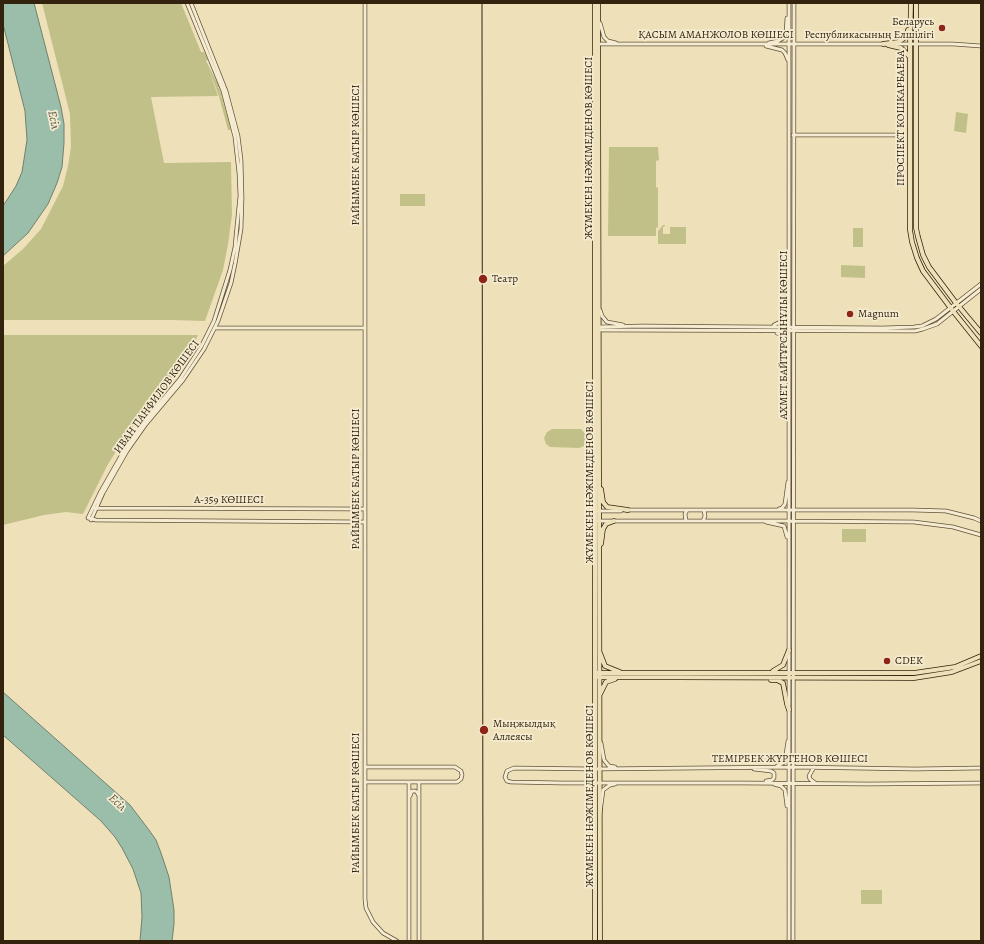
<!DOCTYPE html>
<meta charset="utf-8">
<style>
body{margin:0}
#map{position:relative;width:984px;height:944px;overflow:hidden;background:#eee0b8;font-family:Alegreya,serif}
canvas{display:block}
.frame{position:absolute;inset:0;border:4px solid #33230e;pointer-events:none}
</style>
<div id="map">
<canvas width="984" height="944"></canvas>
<div class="frame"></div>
</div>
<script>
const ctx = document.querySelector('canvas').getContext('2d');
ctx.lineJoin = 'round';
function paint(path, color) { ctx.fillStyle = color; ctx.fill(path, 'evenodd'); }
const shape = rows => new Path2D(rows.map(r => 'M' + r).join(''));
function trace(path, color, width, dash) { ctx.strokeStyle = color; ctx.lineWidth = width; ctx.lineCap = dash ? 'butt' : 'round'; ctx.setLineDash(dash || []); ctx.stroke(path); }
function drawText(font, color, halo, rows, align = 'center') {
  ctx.font = font + ' Alegreya,serif'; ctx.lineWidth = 3.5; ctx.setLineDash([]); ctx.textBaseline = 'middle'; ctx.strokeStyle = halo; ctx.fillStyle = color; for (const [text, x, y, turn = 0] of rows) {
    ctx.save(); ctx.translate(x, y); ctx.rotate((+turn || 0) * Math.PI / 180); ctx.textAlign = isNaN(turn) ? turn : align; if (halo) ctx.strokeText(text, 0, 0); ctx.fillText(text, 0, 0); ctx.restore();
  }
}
const green = shape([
 [42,3,181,3,201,52,204,52,208,60,206,61,219,86,219,87,217,88,219,88,222,96,220,96,222,97,231,130,228,130,219,96,208,67,218,96,151,97,164,163,231,162,232,215,228,244,223,270,205,321,171,320,3,320,3,266,23,249,41,229,63,186,68,166,71,147,70,114],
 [956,112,968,114,966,133,954,131],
 [609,147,658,147,659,160,656,161,656,187,658,188,658,227,656,228,656,236,608,236],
 [400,194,425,194,425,206,400,206],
 [663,225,665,225,665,226,663,227,663,234,670,234,670,227,686,227,686,244,658,244,658,231],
 [853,228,863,228,863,247,853,247],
 [841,265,865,266,865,278,841,277],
 [3,335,198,335,190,352,174,376,146,409,123,440,107,466,83,514,66,512,44,515,3,525],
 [552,429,581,429,586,435,586,443,584,446,579,448,550,447,546,444,544,438,547,432],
 [842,529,866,529,866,542,842,542],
 [861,890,882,890,882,904,861,904]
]);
const water = shape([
 [3,3,34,3,61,107,64,124,64,143,62,167,57,183,48,204,28,233,3,256,3,206,16,186,22,172,27,140,25,111,3,24,3,3],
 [3,692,130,805,149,830,156,840,161,853,169,877,174,910,174,924,172,941,140,941,142,917,141,893,133,869,122,848,115,837,101,821,3,735,3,692]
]);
const minor = shape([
 [187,3,223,91,235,137,239,173,240,196,235,247,230,270,214,321,201,347,180,379,148,417,125,449,101,491,88,518,96,520,365,522],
 [365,3,365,899,366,908,373,922,383,933,397,941],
 [789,3,789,941],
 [600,23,604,37,608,41,616,43],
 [769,43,778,41,783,38,786,33,787,18],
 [596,44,885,44],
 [896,44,953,44,981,46],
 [766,46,782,50,785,53,788,60],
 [793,135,903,135],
 [600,310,602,316,607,322,623,325],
 [774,325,784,320,786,314,788,292],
 [597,327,643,326,883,328,914,327,922,326,936,319,981,284],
 [215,328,365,328],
 [597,330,915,331,923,329,937,324,981,289],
 [777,333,784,336,787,341,786,354,788,360],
 [95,508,365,509],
 [779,509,782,508,785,504,788,482],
 [626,510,913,510,946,511,974,518,981,521],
 [598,511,621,511],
 [91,520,103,493,127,451,146,424,183,380,204,349,218,321,231,283,235,264,241,229,242,198,241,160,238,136,226,91,191,3],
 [598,521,789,521,914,522,953,527,981,535],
 [686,521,685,514,687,510],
 [703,521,705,516,704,510],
 [766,522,784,526,787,537],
 [601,743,604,760,609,766,615,767],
 [777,766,783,763,785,761,788,741],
 [814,767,809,776,810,779,815,783],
 [981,768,915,769,793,767,595,769,514,768,507,771,505,777,507,781,511,782,562,783,745,783,869,784,981,783],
 [754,769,771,771,774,773,774,778,772,780,766,781],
 [365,782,457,782,461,779,462,775,461,771,455,767,365,767],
 [774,784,781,786,785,790,787,806],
 [410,796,412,791,415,791,417,792,419,796],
 [600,813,603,790,610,785,615,784],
 [409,941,409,783],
 [419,941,419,783],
 [793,941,794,3]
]);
const major = shape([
 [595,3,595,941],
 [598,3,600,941],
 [911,3,910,44,910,230,912,242,917,258,923,271,953,311,981,346],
 [916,3,916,228,918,237,923,255,929,267,956,303,981,333],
 [883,44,898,42,903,39,907,34,908,30],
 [888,45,901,48,909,56],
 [601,489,603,502,607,507,628,510],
 [601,544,603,529,606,524,614,521],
 [600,653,605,666,620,672],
 [773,671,783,665,789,650],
 [597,673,914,673,955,667,981,656],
 [598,677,914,678,952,672,981,661],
 [771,680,777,680,783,683,787,704,789,710],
 [600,694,606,682,615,679]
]);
const tram = shape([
 [482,3,483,941]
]);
const markers = [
 [942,28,4,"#8f2418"],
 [483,279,5,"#8f2418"],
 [850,314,4,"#8f2418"],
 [887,661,4,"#8f2418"],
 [484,730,5,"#8f2418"]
];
const poiNames = [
 ["Беларусь",934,22,"right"],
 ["Республикасының Елшілігі",934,35,"right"],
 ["Театр",492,279],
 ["Magnum",858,314],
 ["CDEK",895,661],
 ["Мыңжылдық",493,724],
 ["Аллеясы",493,737]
];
const streetNames = [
 ["ҚАСЫМ АМАНЖОЛОВ КӨШЕСІ",716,35],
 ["ПРОСПЕКТ КОШКАРБАЕВА",901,118,-90],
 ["ЖҰМЕКЕН НӘЖІМЕДЕНОВ КӨШЕСІ",589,148,-90],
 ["РАЙЫМБЕК БАТЫР КӨШЕСІ",356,155,-90],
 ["АХМЕТ БАЙТҰРСЫНҰЛЫ КӨШЕСІ",784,335,-90],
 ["ИВАН ПАНФИЛОВ КӨШЕСІ",157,397,-54],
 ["ЖҰМЕКЕН НӘЖІМЕДЕНОВ КӨШЕСІ",590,472,-90],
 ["РАЙЫМБЕК БАТЫР КӨШЕСІ",356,479,-90],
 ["А-359 КӨШЕСІ",229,500],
 ["ТЕМІРБЕК ЖҮРГЕНОВ КӨШЕСІ",790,759],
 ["ЖҰМЕКЕН НӘЖІМЕДЕНОВ КӨШЕСІ",590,796,-90],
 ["РАЙЫМБЕК БАТЫР КӨШЕСІ",356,803,-90]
];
const waterNames = [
 ["Есіл",53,120,79],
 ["Есіл",117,803,43]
];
paint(green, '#c1c089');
paint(water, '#9bbeaa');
trace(water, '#71806c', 1);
trace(minor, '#625238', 4.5);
trace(major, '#33230e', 5.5);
trace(minor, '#f4ebd1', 3);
trace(major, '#eee0b8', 4);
trace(tram, '#33230e', 1);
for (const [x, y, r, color] of markers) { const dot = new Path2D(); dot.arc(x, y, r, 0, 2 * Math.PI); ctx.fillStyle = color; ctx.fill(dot); trace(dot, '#f4ebd1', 1.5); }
drawText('11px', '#33230e', '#f4ebd1', poiNames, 'left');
drawText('11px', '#33230e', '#f4ebd1', streetNames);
drawText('italic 12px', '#52523d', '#f4ebd1', waterNames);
</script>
